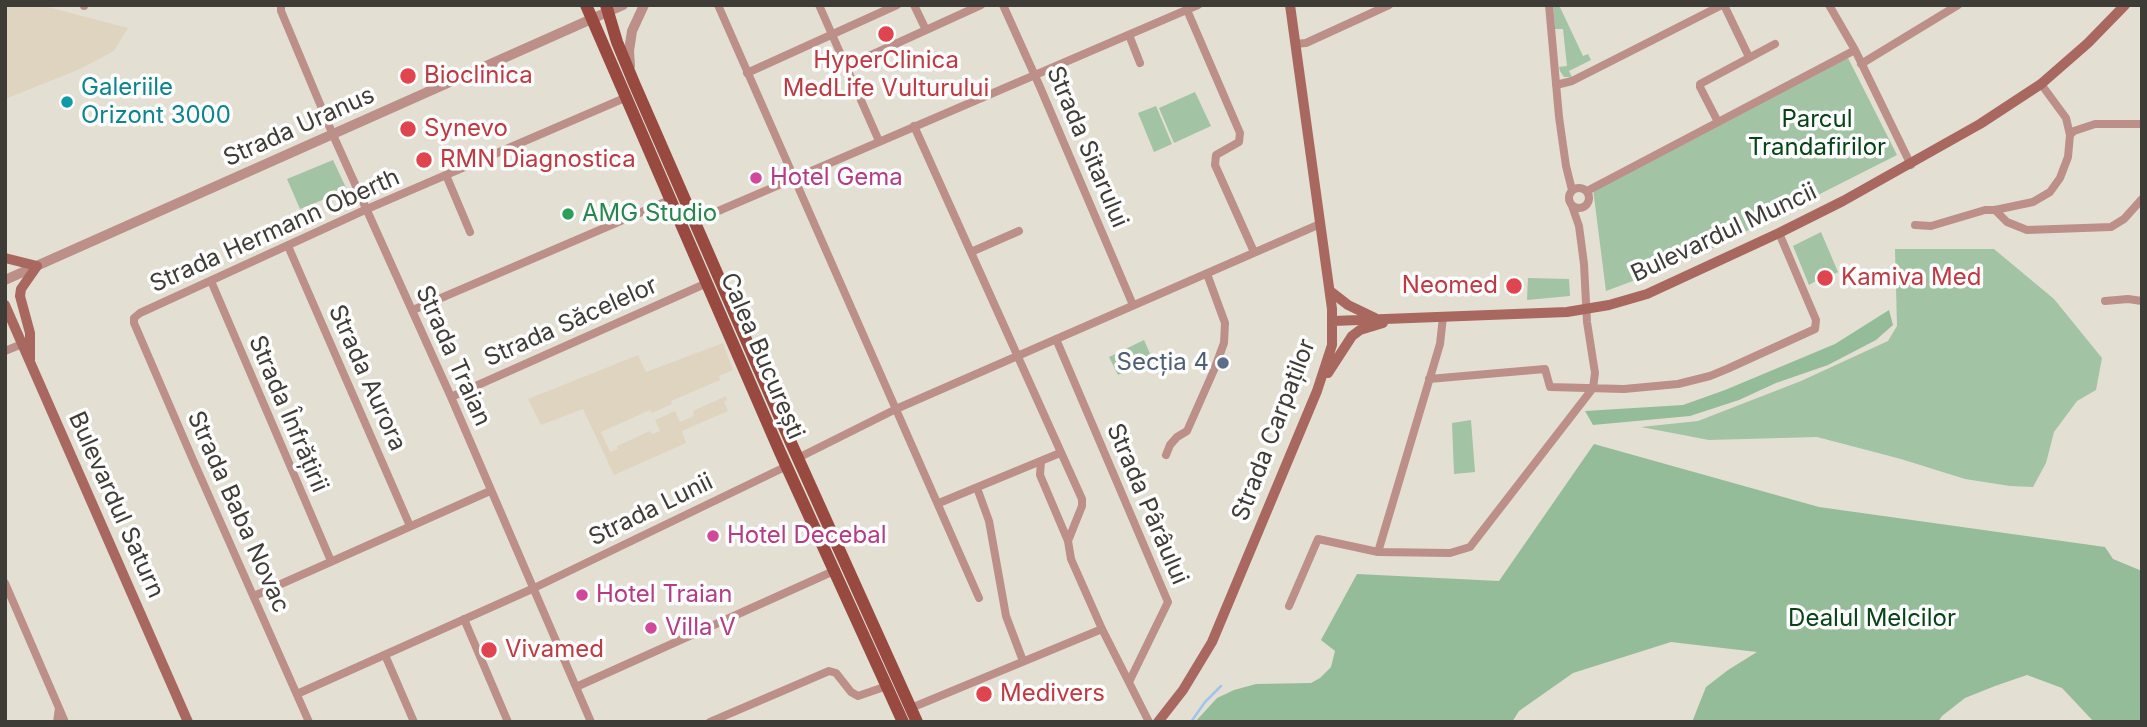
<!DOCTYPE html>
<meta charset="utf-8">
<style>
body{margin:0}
#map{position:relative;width:2147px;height:727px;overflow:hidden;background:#e4dfd3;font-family:Inter,sans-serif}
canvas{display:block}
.frame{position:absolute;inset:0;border:7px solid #3e3c37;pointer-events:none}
</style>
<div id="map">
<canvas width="2147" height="727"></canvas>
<div class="frame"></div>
</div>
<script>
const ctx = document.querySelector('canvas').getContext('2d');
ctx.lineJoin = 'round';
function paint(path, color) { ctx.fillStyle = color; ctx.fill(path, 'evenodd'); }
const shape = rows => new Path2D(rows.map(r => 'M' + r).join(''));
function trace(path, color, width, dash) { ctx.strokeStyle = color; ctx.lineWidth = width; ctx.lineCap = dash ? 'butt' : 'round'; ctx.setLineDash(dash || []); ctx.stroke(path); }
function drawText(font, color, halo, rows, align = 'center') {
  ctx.font = font + ' Inter,sans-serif'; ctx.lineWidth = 7; ctx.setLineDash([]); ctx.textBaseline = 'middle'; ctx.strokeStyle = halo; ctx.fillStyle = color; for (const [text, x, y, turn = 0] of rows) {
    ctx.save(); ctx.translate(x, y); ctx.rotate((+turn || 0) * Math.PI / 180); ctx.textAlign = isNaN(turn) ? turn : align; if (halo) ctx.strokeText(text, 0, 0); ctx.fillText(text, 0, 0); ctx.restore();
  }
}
const education = shape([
 [5,5,40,5,128,28,114,51,80,69,5,99],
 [723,343,733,370,719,376,720,380,671,401,672,404,652,413,650,410,601,432,610,452,618,449,617,446,650,431,652,434,660,431,655,420,675,411,680,422,694,416,693,411,726,396,727,400,724,402,728,411,682,431,686,443,614,475,583,409,541,425,528,399,638,355,646,372]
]);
const green = shape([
 [1553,5,1559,5,1583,56,1588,54,1591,60,1569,71,1572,77,1564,77,1560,71,1559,67,1567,66,1563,29,1555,29],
 [1847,56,1897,155,1717,246,1673,266,1606,291,1593,189],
 [1195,92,1211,126,1174,143,1159,108],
 [1156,106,1172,144,1154,152,1138,113],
 [333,160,347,190,300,209,287,179],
 [1821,232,1838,272,1828,277,1826,275,1809,285,1793,246],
 [1895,249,1994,249,2054,299,2102,358,2096,390,2077,401,2054,432,2046,463,2033,487,2010,486,1965,479,1901,459,1817,437,1709,440,1641,427,1698,421,1801,381,1888,341,1897,326],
 [1528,278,1569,279,1570,296,1527,300],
 [1144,340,1152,358,1118,375,1109,357],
 [1471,420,1475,472,1454,474,1452,423]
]);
const forest = shape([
 [1889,310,1893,325,1876,340,1828,365,1776,383,1739,400,1690,416,1593,425,1585,411,1683,405,1725,390,1835,344],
 [1594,444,1819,507,2105,547,2113,559,2142,571,2142,722,2094,722,2062,688,2027,675,1995,686,1965,698,1942,716,1938,722,1692,722,1706,687,1728,670,1757,652,1671,642,1573,673,1519,711,1512,722,1195,722,1217,698,1234,690,1256,684,1311,683,1320,678,1331,667,1335,651,1321,640,1357,574,1499,581]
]);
const stream = shape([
 [1191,722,1205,702,1221,686]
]);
const minor = shape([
 [281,5,281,11,333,135,451,397,591,722],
 [718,5,979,598],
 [819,5,879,141],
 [914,5,926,30],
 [1003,5,1040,87,1133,305],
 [1549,5,1559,117,1566,166,1572,190],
 [1724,5,1749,57],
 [1829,5,1855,50,1911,165],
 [84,6,84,5],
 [1187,10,1240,133,1239,142,1216,155,1215,165,1254,252],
 [1129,35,1140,63],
 [1295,44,1306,43,1389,5],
 [1861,64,1958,5],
 [847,66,981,5],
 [747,73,897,5],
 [2041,84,2066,118,2070,135],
 [1556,85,1572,81,1722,5],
 [1718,122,1700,87,1700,84,1775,44],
 [914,126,1082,499,1082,506,1068,541],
 [446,175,470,232],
 '1569 198a10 10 0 1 1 20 0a10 10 0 1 1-20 0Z',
 [1587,191,1855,50],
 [1995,210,2007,222,2027,230,2111,227,2124,219,2142,199],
 [695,221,1198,5],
 [1915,225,1931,226,1985,210,1995,210,2033,202,2050,192,2060,178,2068,157,2070,135,2074,131,2095,124,2142,124],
 [288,246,410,526],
 [971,252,1019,231],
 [211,281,331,561],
 [2105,301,2128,299,2142,301],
 [413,310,672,199],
 [1056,339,1168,602,1129,682],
 [5,351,22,344],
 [1429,379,1545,369,1550,387,1624,389,1678,384,1710,376,1727,369,1815,329,1816,320,1779,233],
 [451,397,707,283],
 [1166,455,1170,445,1177,437,1187,431,1214,370,1224,343,1225,323,1207,274],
 [798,458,896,409,1320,224],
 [1041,461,1040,475,1068,541,1071,559,1102,629,1149,722],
 [977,488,989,521,1006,616,1023,661],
 [939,503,1060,453],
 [1378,552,1440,344,1443,317],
 [5,583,59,708,57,722],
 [254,596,490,491],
 [1289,606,1318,539,1378,552,1450,553,1470,547,1593,388,1595,373,1587,322,1584,264,1579,226,1572,206],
 [464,619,508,722],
 [385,655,414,722],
 [576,687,836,570],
 [297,694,532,589,787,466],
 [59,708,65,722],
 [911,708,1102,629],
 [309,722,193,460,134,323,134,318,140,313,367,209,627,97],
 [710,722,829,671,836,673,851,692,858,696,887,686]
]);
const tertiary = shape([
 [630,66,629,51,632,31,644,5],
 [5,280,623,5]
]);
const secondary = shape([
 [5,258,37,266,21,289,20,296,30,333,30,360],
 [1330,291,1348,305,1375,318],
 [5,305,188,722],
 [1333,321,1567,312,1609,305,1647,294,1779,233,1843,201,1980,124,2041,84,2088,43,2125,5],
 [1328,373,1352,336,1360,330,1383,323],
 [1158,722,1183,690,1212,642,1317,391,1332,345,1332,309,1290,5]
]);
const primary = shape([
 [586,5,780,452,903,722],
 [606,5,617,42,634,83,792,445,917,722]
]);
const markers = [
 [886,34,9,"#e0444e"],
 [408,76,9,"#e0444e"],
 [67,102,7,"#0f9aa8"],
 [408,129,9,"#e0444e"],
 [424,160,9,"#e0444e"],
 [756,178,7,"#d1479c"],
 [568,214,7,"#2e9e5b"],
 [1825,278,9,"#e0444e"],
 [1514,286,9,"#e0444e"],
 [1223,363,7,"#5c6f8a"],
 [713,536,7,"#d1479c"],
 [582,595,7,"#d1479c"],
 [651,628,7,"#d1479c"],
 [489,650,9,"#e0444e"],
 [984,694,9,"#e0444e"]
];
const healthNames = [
 ["HyperClinica",886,61,"center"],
 ["MedLife Vulturului",886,89,"center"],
 ["Bioclinica",424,76],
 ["Synevo",424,129],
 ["RMN Diagnostica",440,160],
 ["Kamiva Med",1841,278],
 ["Neomed",1498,286,"right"],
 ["Vivamed",505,650],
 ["Medivers",1000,694]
];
const cultureNames = [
 ["Galeriile",81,88],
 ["Orizont 3000",81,116]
];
const parkNames = [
 ["Parcul",1817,120],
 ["Trandafirilor",1817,148],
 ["Dealul Melcilor",1872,619]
];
const streetNames = [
 ["Strada Uranus",299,127,-24],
 ["Strada Sitarului",1087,147,67],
 ["Strada Hermann Oberth",275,231,-24],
 ["Bulevardul Muncii",1724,233,-25],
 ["Strada Săcelelor",571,322,-24],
 ["Strada Traian",453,356,66],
 ["Calea București",762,356,67],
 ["Strada Aurora",367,378,66],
 ["Strada Înfrățirii",288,414,67],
 ["Strada Carpaților",1274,430,-69],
 ["Strada Pârâului",1147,504,67],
 ["Bulevardul Saturn",116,505,66],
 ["Strada Lunii",651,510,-26],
 ["Strada Baba Novac",238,512,66]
];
const hotelNames = [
 ["Hotel Gema",770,178],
 ["Hotel Decebal",727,536],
 ["Hotel Traian",596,595],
 ["Villa V",665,628]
];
const leisureNames = [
 ["AMG Studio",582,214]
];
const serviceNames = [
 ["Secția 4",1209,363]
];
paint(education, '#dfd4c0');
paint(green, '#a2c3a4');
paint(forest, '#95bc98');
trace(stream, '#a2c4ea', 2.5);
trace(minor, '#bd8f89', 8);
trace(tertiary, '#bd8f89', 10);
trace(secondary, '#a9685f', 10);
trace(primary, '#984a41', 12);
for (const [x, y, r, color] of markers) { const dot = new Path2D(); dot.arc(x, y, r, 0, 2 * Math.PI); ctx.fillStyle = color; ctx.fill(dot); trace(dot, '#fff', 2.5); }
drawText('24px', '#be3a42', '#fff', healthNames, 'left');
drawText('24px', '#0d838f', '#fff', cultureNames, 'left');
drawText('24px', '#074316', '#fff', parkNames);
drawText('24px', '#3e3c37', '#fff', streetNames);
drawText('24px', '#b23c85', '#fff', hotelNames, 'left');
drawText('24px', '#27864d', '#fff', leisureNames, 'left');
drawText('24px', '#4e5e75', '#fff', serviceNames, 'right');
</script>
